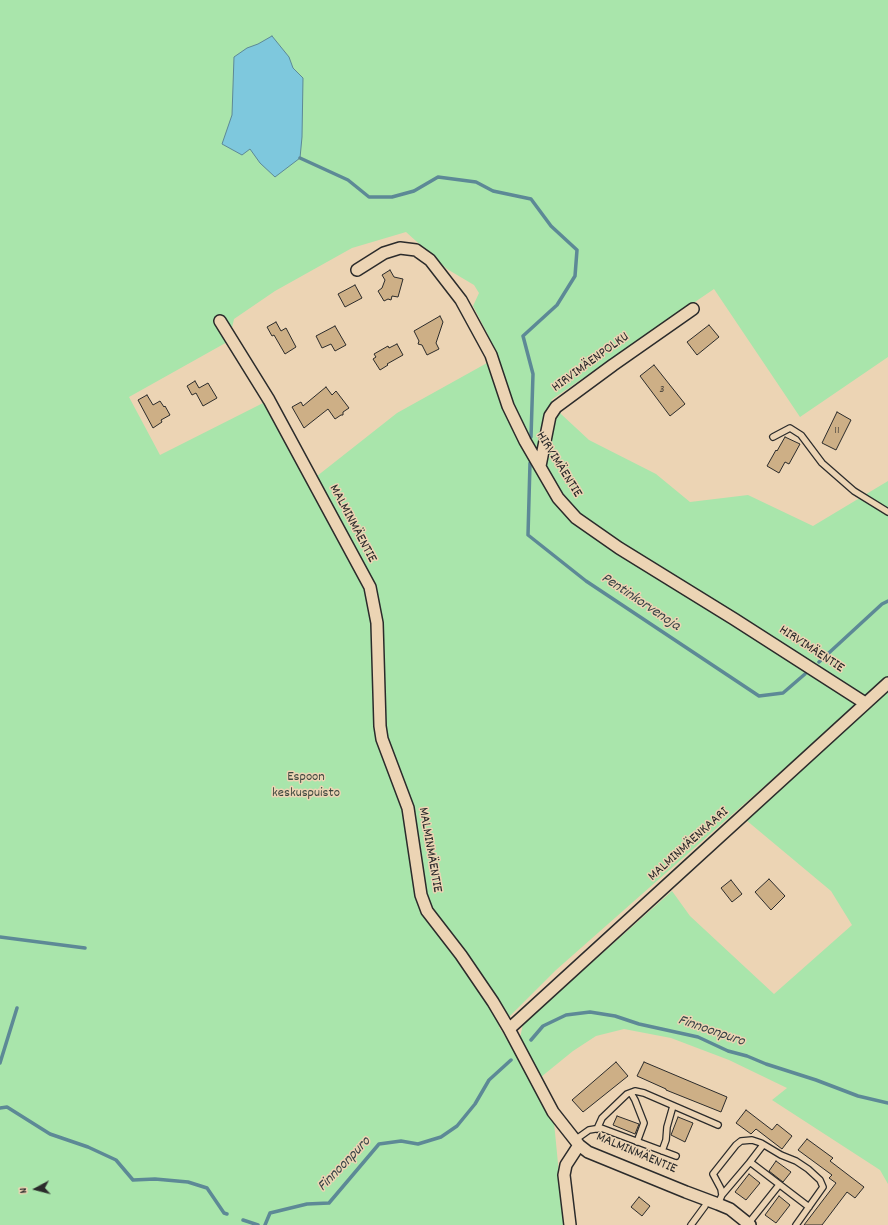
<!DOCTYPE html>
<meta charset="utf-8">
<style>
body{margin:0}
#map{position:relative;width:888px;height:1225px;overflow:hidden;background:#ecd4b4;font-family:Dekko,sans-serif}
canvas{display:block}
.north{position:absolute;left:16px;top:1169px;width:40px;height:40px;-webkit-text-stroke:3px #ecd4b4;paint-order:stroke;rotate:263deg;font-size:11px;font-weight:700;line-height:16px;text-align:center;color:#2b2b2b}
.north::after{content:'';display:block;margin:auto;width:14px;height:18px;background:#2b2b2b;clip-path:polygon(50% 0,100% 100%,50% 72%,0 100%)}
</style>
<div id="map">
<canvas width="888" height="1225"></canvas>
<div class="north">N</div>
</div>
<script>
const ctx = document.querySelector('canvas').getContext('2d');
ctx.lineJoin = 'round';
function paint(path, color) { ctx.fillStyle = color; ctx.fill(path, 'evenodd'); }
const shape = rows => new Path2D(rows.map(r => 'M' + r).join(''));
function trace(path, color, width, dash) { ctx.strokeStyle = color; ctx.lineWidth = width; ctx.lineCap = dash ? 'butt' : 'round'; ctx.setLineDash(dash || []); ctx.stroke(path); }
function drawText(font, color, halo, rows, align = 'center') {
  ctx.font = font + ' Dekko,sans-serif'; ctx.lineWidth = 3; ctx.setLineDash([]); ctx.textBaseline = 'middle'; ctx.strokeStyle = halo; ctx.fillStyle = color; for (const [text, x, y, turn = 0] of rows) {
    ctx.save(); ctx.translate(x, y); ctx.rotate((+turn || 0) * Math.PI / 180); ctx.textAlign = isNaN(turn) ? turn : align; if (halo) ctx.strokeText(text, 0, 0); ctx.fillText(text, 0, 0); ctx.restore();
  }
}
const green = shape([
 [0,0,888,0,888,357,800,417,714,289,551,400,561,414,589,440,656,474,690,502,748,495,813,526,888,481,888,677,556,970,499,1027,553,1112,564,1225,0,1225],
 [406,232,447,269,474,285,479,293,473,306,488,335,487,363,397,413,312,480,269,400,160,455,129,397,229,341,234,319,275,291,352,248],
 [888,689,888,1184,880,1170,772,1100,787,1088,729,1060,671,1038,624,1029,596,1036,573,1051,541,1077,520,1038,523,1024,672,891,690,916,774,994,852,925,831,891,746,820]
]);
const water = shape([
 [272,36,289,57,293,68,303,78,302,137,300,158,275,177,260,163,250,149,242,155,222,144,232,115,234,57,247,48,258,44,272,36]
]);
const stream = shape([
 [300,158,348,180,369,197,392,197,414,191,438,177,476,182,493,191,531,199,551,226,577,250,575,276,557,305,523,336,533,374,531,437],
 [530,463,528,535,586,581,759,696,783,693,805,674],
 [819,662,882,604,888,601],
 [0,937,85,948],
 [531,1040,543,1026,566,1015,590,1012,615,1016,639,1024,698,1037,728,1051,747,1056,766,1064,816,1080,858,1096,888,1103],
 [0,1063,17,1008],
 [0,1108,7,1107,50,1134,88,1147,116,1160,133,1180,155,1179,188,1182,207,1188,224,1213,227,1214],
 [243,1220,258,1225],
 [265,1225,270,1213,307,1204,329,1203,379,1144,401,1141,418,1144,441,1137,457,1126,475,1104,489,1080,511,1060]
]);
const building = shape([
 [390,270,394,277,403,279,398,297,392,296,391,300,388,299,384,301,378,291,382,288,385,280,382,275,390,270],
 [355,285,362,298,345,307,338,294,355,285],
 [440,316,443,322,436,343,439,349,427,355,422,345,418,344,419,341,414,331,440,316],
 [276,322,281,331,286,328,296,347,285,354,274,335,272,336,267,327,276,322],
 [709,325,719,337,697,355,687,342,709,325],
 [335,326,346,345,335,351,331,344,322,348,316,336,335,326],
 [397,344,403,355,387,364,388,365,380,370,373,359,376,357,374,354,388,346,389,348,397,344],
 [654,365,685,404,670,416,640,376,654,365],
 [195,381,199,388,208,383,217,398,203,406,196,393,192,395,187,386,195,381],
 [326,387,332,395,336,391,349,408,343,412,343,415,341,415,335,419,328,409,309,424,304,428,292,407,301,402,303,406,326,387],
 [147,395,153,405,160,401,164,407,165,406,170,415,161,420,162,422,153,428,138,400,147,395],
 [837,412,851,420,836,450,822,443,837,412],
 [785,437,800,444,789,464,785,462,779,473,767,466,776,450,777,451,785,437],
 [769,879,785,896,771,910,755,892,769,879],
 [731,880,742,894,732,902,721,888,731,880],
 [616,1062,628,1076,583,1112,572,1100,616,1062],
 [644,1062,727,1097,721,1112,666,1090,666,1089,637,1076,644,1062],
 [746,1110,772,1130,777,1124,792,1136,782,1149,756,1129,751,1134,736,1123,746,1110],
 [617,1116,639,1124,635,1134,613,1125,617,1116],
 [678,1117,693,1123,685,1142,671,1135,678,1117],
 [807,1139,833,1158,830,1161,864,1187,855,1198,847,1192,822,1225,804,1225,836,1183,829,1178,832,1175,798,1150,807,1139],
 [776,1161,791,1172,783,1182,769,1171,776,1161],
 [749,1174,760,1183,746,1200,735,1192,749,1174],
 [779,1196,790,1205,776,1223,765,1215,779,1196],
 [639,1197,650,1206,642,1216,631,1207,639,1197]
]);
const service = shape([
 [773,437,790,428,801,435,822,463,854,491,888,512],
 [631,1093,635,1100,644,1123,637,1142],
 [597,1129,602,1118,627,1094,635,1091,644,1093,718,1125],
 [575,1140,589,1130,601,1128,676,1156],
 [662,1151,666,1140,667,1127,673,1106],
 [750,1162,763,1145],
 [722,1195,750,1162,809,1207],
 [718,1204,722,1195,721,1189,713,1174,736,1145,741,1141,752,1140,761,1143,781,1155,796,1161,808,1169,820,1180,823,1187,796,1225],
 [748,1224,779,1185],
 [691,1225,705,1206,707,1200]
]);
const minor = shape([
 [357,270,384,253,400,248,416,250,430,260,461,300,491,355,508,406,525,441,558,498,576,518,619,548,734,619,865,703],
 [220,321,269,400,370,587,377,623,380,726,382,739,408,808,421,895,427,911,461,955,493,1002,509,1029,553,1112,579,1145,588,1152,686,1192,718,1204,730,1209,750,1225],
 [540,466,550,416,556,407,613,365,693,309],
 [509,1029,888,683],
 [570,1225,564,1175,566,1165,579,1145]
]);
const numberNames = [
 ["3",662,390],
 ["11",837,431]
];
const streetNames = [
 ["HIRVIMÄENPOLKU",591,363,-36],
 ["HIRVIMÄENTIE",558,465,58],
 ["MALMINMÄENTIE",352,524,62],
 ["HIRVIMÄENTIE",811,650,33],
 ["MALMINMÄENKAARI",689,845,-42],
 ["MALMINMÄENTIE",429,850,80],
 ["MALMINMÄENTIE",636,1154,23]
];
const parkNames = [
 ["Espoon",306,778],
 ["keskuspuisto",306,794]
];
const waterNames = [
 ["Pentinkorvenoja",640,603,34],
 ["Finnoonpuro",711,1032,19],
 ["Finnoonpuro",345,1165,-46]
];
paint(green, '#a9e5ab');
paint(water, '#7ec8dd');
trace(water, '#5d8996', 1);
trace(stream, '#5d8996', 3.5);
paint(building, '#cdaf86');
trace(building, '#2b2b2b', 1);
trace(service, '#2b2b2b', 8);
trace(minor, '#2b2b2b', 14);
trace(service, '#ecd4b4', 5.5);
trace(minor, '#ecd4b4', 11);
drawText('12px', '#544c42', null, numberNames);
drawText('14px', '#2b2b2b', '#ecd4b4', streetNames);
drawText('14px', '#3e473e', '#ecd4b4', parkNames);
drawText('italic 15px', '#374346', '#ecd4b4', waterNames);
</script>
